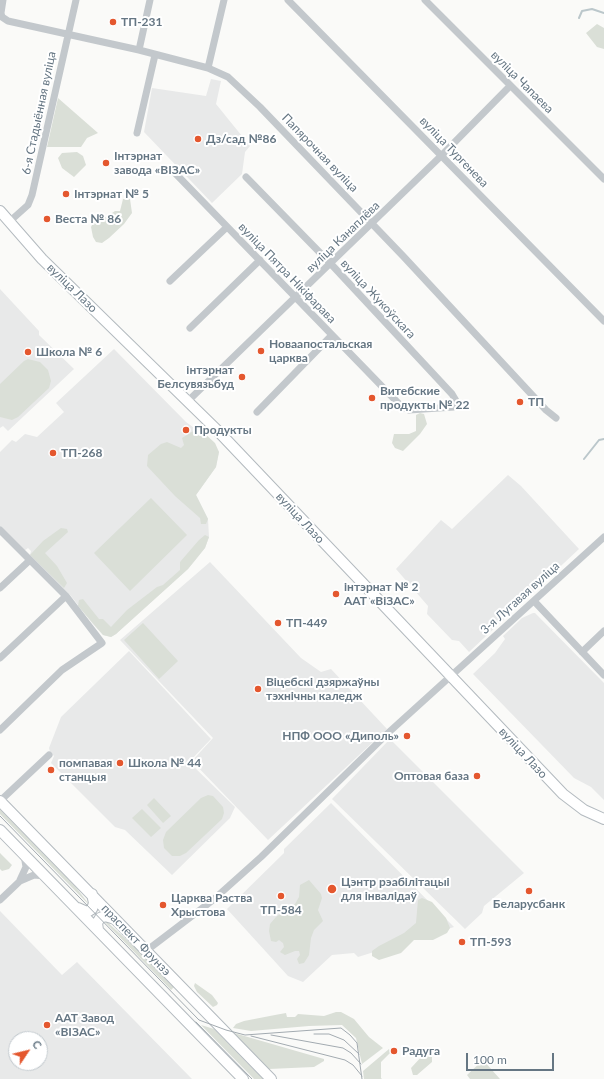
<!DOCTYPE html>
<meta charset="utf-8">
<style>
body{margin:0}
#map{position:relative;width:604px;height:1079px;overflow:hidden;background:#fafaf8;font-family:Lato,sans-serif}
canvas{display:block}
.north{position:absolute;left:8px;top:1031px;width:40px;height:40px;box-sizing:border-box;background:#fff;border:1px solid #c1c8cd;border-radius:50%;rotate:55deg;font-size:11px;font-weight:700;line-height:16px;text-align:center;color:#657683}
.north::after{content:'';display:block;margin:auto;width:14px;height:18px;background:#e4572e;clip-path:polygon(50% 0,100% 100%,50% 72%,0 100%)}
.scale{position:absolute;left:466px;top:1053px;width:88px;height:18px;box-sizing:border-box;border:2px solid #657683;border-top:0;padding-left:5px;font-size:12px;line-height:14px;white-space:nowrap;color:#657683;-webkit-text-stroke:3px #fff;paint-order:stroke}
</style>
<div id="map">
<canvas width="604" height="1079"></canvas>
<div class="north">С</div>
<div class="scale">100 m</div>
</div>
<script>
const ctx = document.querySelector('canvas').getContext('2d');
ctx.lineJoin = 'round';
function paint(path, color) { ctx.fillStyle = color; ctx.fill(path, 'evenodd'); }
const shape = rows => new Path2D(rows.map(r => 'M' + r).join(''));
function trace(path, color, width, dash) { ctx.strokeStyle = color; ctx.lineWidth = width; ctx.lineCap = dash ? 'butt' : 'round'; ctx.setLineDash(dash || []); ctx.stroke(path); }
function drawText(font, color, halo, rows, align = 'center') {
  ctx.font = font + ' Lato,sans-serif'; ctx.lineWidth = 4; ctx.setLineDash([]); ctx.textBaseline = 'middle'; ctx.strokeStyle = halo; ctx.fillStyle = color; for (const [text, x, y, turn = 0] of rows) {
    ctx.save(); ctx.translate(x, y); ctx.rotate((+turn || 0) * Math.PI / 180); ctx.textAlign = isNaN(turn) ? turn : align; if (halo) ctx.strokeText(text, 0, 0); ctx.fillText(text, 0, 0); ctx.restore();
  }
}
const built = shape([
 [211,79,221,81,216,104,250,146,245,152,242,174,212,203,144,132,152,88,206,96],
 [0,289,39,331,39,335,74,369,8,431,3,426,0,428],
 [114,349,186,422,205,436,219,452,216,467,196,495,208,519,209,537,205,548,188,569,116,634,111,637,103,635,92,623,71,596,30,555,31,551,28,548,24,551,0,526,0,452,12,440,16,442,25,434,37,437,64,412,56,403],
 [508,475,521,486,579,549,469,652,459,641,452,640,427,614,428,606,396,569,441,520,452,529],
 [210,562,301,658,321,672,331,669,387,729,268,840,192,761,213,738,120,640],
 [533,613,535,613,604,683,604,800,591,787,574,778,473,674,495,653,505,639,503,636,522,618],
 [129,651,211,739,189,762,235,807,230,818,172,875,125,830,115,827,51,763,54,756,50,752,49,748,61,717],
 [390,739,524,873,484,906,482,913,465,929,332,799],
 [331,803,454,927,358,957,354,953,332,955,303,982,288,976,227,909,284,853,284,849],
 [0,911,62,975,77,962,192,1079,0,1079],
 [16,1039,40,1039,40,1063,16,1063]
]);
const green = shape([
 [597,24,604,28,604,49,597,47,586,33],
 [58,98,98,133,87,138,81,147,47,147],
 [77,152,83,156,86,165,74,177,62,168,58,158,62,153],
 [123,199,130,199,132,213,124,224,109,238,102,243,96,242,93,237,91,227,93,223,101,215,106,217,115,211,120,211],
 [28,359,40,362,48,370,51,381,49,388,18,417,12,420,0,417,0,384,24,361],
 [420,413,424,414,427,424,420,434,403,451,395,448,392,443,394,434,409,434,416,431,416,415],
 [195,430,202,431,215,443,219,452,216,467,196,495,208,519,206,524,201,524,200,518,175,496,147,466,148,455,161,444,167,442,181,448,184,445,182,438],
 [151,498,187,535,130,591,94,553],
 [61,528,67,529,68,532,45,553,57,566,67,583,64,588,30,555,43,541],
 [205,535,209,537,205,548,188,569,116,634,111,637,103,635,78,606,79,600,83,599,99,619,103,619,111,627,127,610,157,587,163,585,180,570,180,562,199,540],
 [143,623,178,661,159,679,124,640],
 [208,795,213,796,223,807,224,813,222,819,186,853,180,856,172,856,164,848,163,840,166,832,201,798],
 [154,798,171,816,163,823,147,805],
 [0,809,75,886,91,907,0,814],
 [142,809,161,828,151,837,132,818],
 [0,853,12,865,9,869,2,871,0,869],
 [309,880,321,894,322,898,318,910,323,921,314,930,311,938,309,955,304,963,299,964,297,959,300,955,299,951,295,951,285,955,280,952,284,947,283,943,279,940,276,942,271,941,269,931,270,924,276,917,295,904,299,897,300,885],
 [422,898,432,902,446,918,450,928,447,933,433,940,414,940,401,953,379,960,372,956,372,951,379,946,404,933,416,923,418,900],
 [105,920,139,951,174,987,171,990,104,921],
 [195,983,212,995,218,1003,217,1005,213,1007,197,992,194,986],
 [336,1012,341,1012,354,1019,369,1037,383,1048,362,1064,356,1038,342,1025,309,1026,251,1031,233,1028,236,1024,244,1021,275,1015,286,1013,287,1017,295,1017,298,1014,324,1016],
 [201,1025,214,1029,263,1079,254,1079],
 [234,1033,324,1059,324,1061,314,1067,269,1069],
 [389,1049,391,1052,381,1062,381,1078,382,1079,364,1079,363,1071],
 [423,1055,432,1057,432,1062,417,1075,413,1075,411,1068],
 [483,1060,500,1079,470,1079,467,1075]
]);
const stream = shape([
 [579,18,582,11,592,9,604,13],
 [584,459,599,440,604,439]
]);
const street = shape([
 [3,0,1,13,2,17,8,21,139,50,208,68,228,77,260,107,403,256,546,410,556,418],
 [288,0,604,321],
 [425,0,604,179],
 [139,50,150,0],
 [208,68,224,0],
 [137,133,155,55],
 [174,172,401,406,409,410,454,407,458,404,452,394,331,264,246,177],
 [9,222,28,205,32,195,76,0],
 [170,281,227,227],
 [190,328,260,260],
 [188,401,442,155,510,86],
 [257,412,332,335],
 [0,530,66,596,102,643,62,670,0,730],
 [0,588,30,560],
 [534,601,604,675],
 [582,652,604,631],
 [0,658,66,596],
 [0,801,49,755],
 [20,880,26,867,24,855],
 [0,900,20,881,34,875,45,876],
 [146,951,213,900,261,857,388,733,604,537]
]);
const secondary = shape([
 [0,211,42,259,218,431,563,794,584,810,604,819],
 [0,801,271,1079],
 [0,830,243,1079],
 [78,908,87,912,92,909,94,903,92,894],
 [98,930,97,923,100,918,105,916,115,919]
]);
const tram = shape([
 [0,816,199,1020,226,1030,245,1035,341,1028,350,1035,357,1043,362,1079],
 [196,1022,252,1079],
 [314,1034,329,1034,344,1040,359,1054],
 [271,1035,343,1048,351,1053,361,1064],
 [251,1036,345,1060,353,1065,362,1076]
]);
const markers = [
 [113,22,4,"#e4572e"],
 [198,139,4,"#e4572e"],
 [106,163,4,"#e4572e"],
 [66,194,4,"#e4572e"],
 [47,219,4,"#e4572e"],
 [261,351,4,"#e4572e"],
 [28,352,4,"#e4572e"],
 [242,377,4,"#e4572e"],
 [372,398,4,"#e4572e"],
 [520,402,4,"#e4572e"],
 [186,430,4,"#e4572e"],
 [53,453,4,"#e4572e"],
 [336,594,4,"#e4572e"],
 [278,623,4,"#e4572e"],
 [258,689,4,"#e4572e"],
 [407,736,4,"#e4572e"],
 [120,763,4,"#e4572e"],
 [51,770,4,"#e4572e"],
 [477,776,4,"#e4572e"],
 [332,889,5,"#e4572e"],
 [529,891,4,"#e4572e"],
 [281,896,4,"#e4572e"],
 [163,905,4,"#e4572e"],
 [462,942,4,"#e4572e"],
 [47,1025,4,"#e4572e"],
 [394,1051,4,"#e4572e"]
];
const poiNames = [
 ["ТП-231",121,22],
 ["Дз/сад №86",206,139],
 ["Інтэрнат",114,156],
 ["завода «ВІЗАС»",114,170],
 ["Інтэрнат № 5",74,194],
 ["Веста № 86",55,219],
 ["Новаапостальская",269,344],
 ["царква",269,358],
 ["Школа № 6",36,352],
 ["інтэрнат",234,370,"right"],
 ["Белсувязьбуд",234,384,"right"],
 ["Витебские",380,391],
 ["продукты № 22",380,405],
 ["ТП",528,402],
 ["Продукты",194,430],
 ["ТП-268",61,453],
 ["інтэрнат № 2",344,587],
 ["ААТ «ВіЗАС»",344,601],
 ["ТП-449",286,623],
 ["Віцебскі дзяржаўны",266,682],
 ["тэхнічны каледж",266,696],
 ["НПФ ООО «Диполь»",399,736,"right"],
 ["помпавая",59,763],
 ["станцыя",59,777],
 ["Школа № 44",128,763],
 ["Оптовая база",469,776,"right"],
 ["Цэнтр рэабілітацыі",341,882],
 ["для інвалідаў",341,896],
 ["Царква Раства",171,898],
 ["Хрыстова",171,912],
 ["Беларусбанк",529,904,"center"],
 ["ТП-584",281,910,"center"],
 ["ТП-593",470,942],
 ["ААТ Завод",55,1018],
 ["«ВІЗАС»",55,1032],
 ["Радуга",402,1051]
];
const streetNames = [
 ["вуліца Чапаева",522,82,45],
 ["6-я Стадыённая вуліца",39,113,-78],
 ["вуліца Тургенева",454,152,46],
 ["Папярочная вуліца",320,153,46],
 ["вуліца Канаплёва",343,237,-44],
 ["вуліца Пятра Нікіфарава",287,273,46],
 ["вуліца Лазо",72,288,44],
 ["вуліца Жукоўскага",378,299,47],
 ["вуліца Лазо",300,518,47],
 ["3-я Лугавая вуліца",520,598,-42],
 ["вуліца Лазо",523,753,47],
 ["праспект Фрунзэ",136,940,46]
];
paint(built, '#e8e9e9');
paint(green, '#dadfd7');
trace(stream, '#bbc7cb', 2);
trace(secondary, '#b3babf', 12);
trace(street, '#c3c8cc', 7);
trace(secondary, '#fff', 10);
trace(tram, '#a2aab0', 1);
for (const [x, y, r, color] of markers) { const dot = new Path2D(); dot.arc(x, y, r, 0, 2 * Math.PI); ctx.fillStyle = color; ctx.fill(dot); trace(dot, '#fff', 1.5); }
drawText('bold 12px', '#657683', '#fff', poiNames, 'left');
drawText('12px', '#657683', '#fff', streetNames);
</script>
